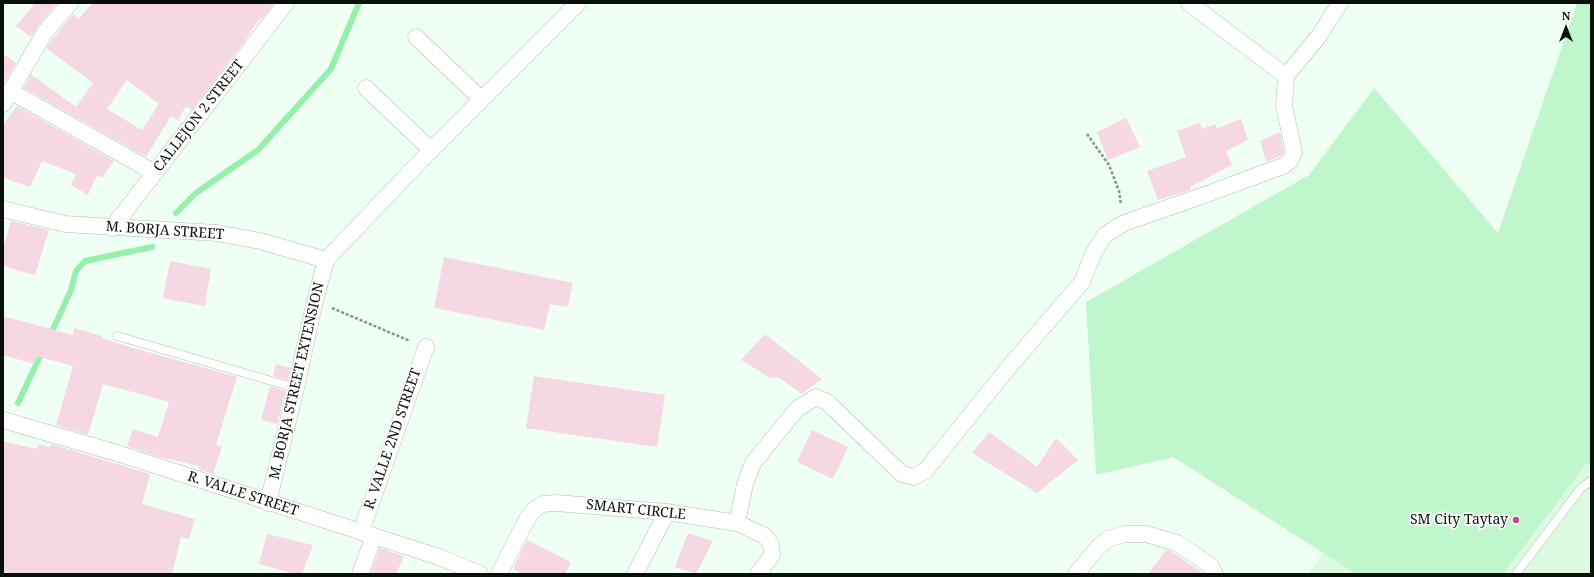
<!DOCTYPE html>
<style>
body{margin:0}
#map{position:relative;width:1594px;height:577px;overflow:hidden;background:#f0fff3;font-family:"Noto Serif",serif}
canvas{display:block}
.frame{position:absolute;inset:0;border:4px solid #081009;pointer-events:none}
.north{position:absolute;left:1546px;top:8px;width:40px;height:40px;-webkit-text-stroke:3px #fff;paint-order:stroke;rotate:0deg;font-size:11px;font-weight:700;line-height:16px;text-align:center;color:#081009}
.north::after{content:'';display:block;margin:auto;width:14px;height:18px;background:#081009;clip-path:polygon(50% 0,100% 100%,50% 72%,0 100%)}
</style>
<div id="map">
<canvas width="1594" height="577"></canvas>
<div class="frame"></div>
<div class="north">N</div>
</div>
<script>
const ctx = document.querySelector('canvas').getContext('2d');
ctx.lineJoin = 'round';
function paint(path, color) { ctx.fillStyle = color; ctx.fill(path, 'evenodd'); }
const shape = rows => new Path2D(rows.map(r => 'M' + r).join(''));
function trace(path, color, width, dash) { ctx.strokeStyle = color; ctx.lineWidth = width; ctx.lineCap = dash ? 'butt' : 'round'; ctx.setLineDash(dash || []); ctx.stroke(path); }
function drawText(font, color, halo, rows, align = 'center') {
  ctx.font = font + ' "Noto Serif",serif'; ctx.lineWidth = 3.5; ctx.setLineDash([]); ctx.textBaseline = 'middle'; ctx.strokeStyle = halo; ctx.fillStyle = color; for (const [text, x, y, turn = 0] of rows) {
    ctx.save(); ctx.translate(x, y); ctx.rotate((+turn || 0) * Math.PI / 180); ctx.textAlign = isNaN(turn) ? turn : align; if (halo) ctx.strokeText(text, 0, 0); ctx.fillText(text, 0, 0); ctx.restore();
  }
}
const built = shape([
 [1494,446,1591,465,1591,574,1403,574],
 [1323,553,1356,574,1308,574]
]);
const green = shape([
 [1577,3,1591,3,1591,465,1586,464,1503,574,1356,574,1173,457,1096,475,1086,302,1309,175,1374,88,1498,233]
]);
const stream = shape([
 [176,213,196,193,258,150,331,69,359,3],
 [50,336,71,290,76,271,85,261,152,247],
 [18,403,43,350]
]);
const building = shape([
 [35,3,57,3,38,26,31,37,16,26],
 [92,3,274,3,262,19,260,18,246,39,192,110,186,106,178,120,171,116,146,157,24,88,31,74,76,107,93,83,46,48,53,38,73,14,79,19],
 [127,80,159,104,142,130,107,109],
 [3,54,16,63,3,85],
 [17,106,114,161,102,178,97,175,88,195,71,185,76,174,42,161,30,187,3,178,3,125],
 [1126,118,1140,147,1108,160,1097,132],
 [1241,119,1248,140,1226,151,1232,165,1190,187,1191,190,1158,200,1147,171,1186,157,1177,131,1200,123,1202,129,1215,124,1217,129],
 [1280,132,1284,151,1282,155,1266,162,1260,141],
 [11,221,49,230,35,275,3,266,3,249],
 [444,257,573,283,568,307,550,304,544,330,434,308],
 [170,261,211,269,205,306,163,298],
 [3,316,73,335,74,328,102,336,102,338,130,347,237,377,216,445,222,447,213,474,198,469,199,466,156,456,127,446,133,429,158,437,169,402,103,384,88,435,56,425,73,366,36,356,34,364,3,355],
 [765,334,793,356,822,379,802,394,778,377,770,378,741,360],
 [276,364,291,368,288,380,273,376],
 [534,376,665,395,657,447,526,428],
 [270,386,286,391,277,424,261,420],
 [812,430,848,447,833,479,797,462],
 [989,432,1037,467,1056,438,1078,460,1037,493,972,453],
 [3,441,37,449,38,444,50,447,51,444,150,474,142,504,195,519,189,539,181,537,172,574,3,574],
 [688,533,713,541,696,574,675,567],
 [267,534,313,545,302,574,295,574,259,564],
 [527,540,571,562,565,574,522,574,513,569],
 [380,548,404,556,396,574,370,574],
 [1166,550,1171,551,1204,574,1148,574]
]);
const path = shape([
 [1087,134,1109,165,1119,191,1121,205],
 [332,308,410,341]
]);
const lane = shape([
 [117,336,296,388],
 [1516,574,1581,488,1591,481]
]);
const street = shape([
 [416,37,481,99],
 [1286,76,1319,36,1340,3],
 [366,88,431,150],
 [10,91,155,173],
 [3,104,45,32,70,3],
 [3,209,65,224,217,233,260,241,326,260],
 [112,228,286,3],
 [3,420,117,453,439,557,480,574],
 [268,503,296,388,315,301,326,260,431,150,578,3],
 [737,523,745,484,753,463,797,409,816,397,827,402,902,474,914,477,926,470,1009,367,1082,282,1093,254,1105,235,1124,223,1199,197,1283,166,1290,161,1294,152,1284,106,1286,76,1189,3],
 [361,532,426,347],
 [360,574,374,536],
 [499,574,527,519,534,510,543,504,556,503,667,512,737,523,765,536,771,544,772,555,758,574],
 [635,574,667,512],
 [1076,574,1097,548,1108,539,1124,534,1146,534,1177,543,1211,566,1215,574]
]);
const markers = [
 [1516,520,4,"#cb478d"]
];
const streetNames = [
 ["CALLEJON 2 STREET",199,116,-52],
 ["M. BORJA STREET",165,231,4],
 ["M. BORJA STREET EXTENSION",297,381,-77],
 ["R. VALLE 2ND STREET",393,439,-71],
 ["R. VALLE STREET",243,494,18],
 ["SMART CIRCLE",636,510,6]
];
const poiNames = [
 ["SM City Taytay",1508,520]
];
paint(built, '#dbfae1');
paint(green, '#c0f6cb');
trace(stream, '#97efac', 6);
paint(building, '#f6d7e4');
trace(lane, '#a9c1ad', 9);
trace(street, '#a9c1ad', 17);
trace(path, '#879389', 2.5, [3, 2]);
trace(lane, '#fff', 8);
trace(street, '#fff', 16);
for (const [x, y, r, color] of markers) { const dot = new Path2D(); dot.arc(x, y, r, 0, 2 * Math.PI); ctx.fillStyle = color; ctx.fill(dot); trace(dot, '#fff', 1.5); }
drawText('14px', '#081009', '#fff', streetNames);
drawText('14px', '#081009', '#fff', poiNames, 'right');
</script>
